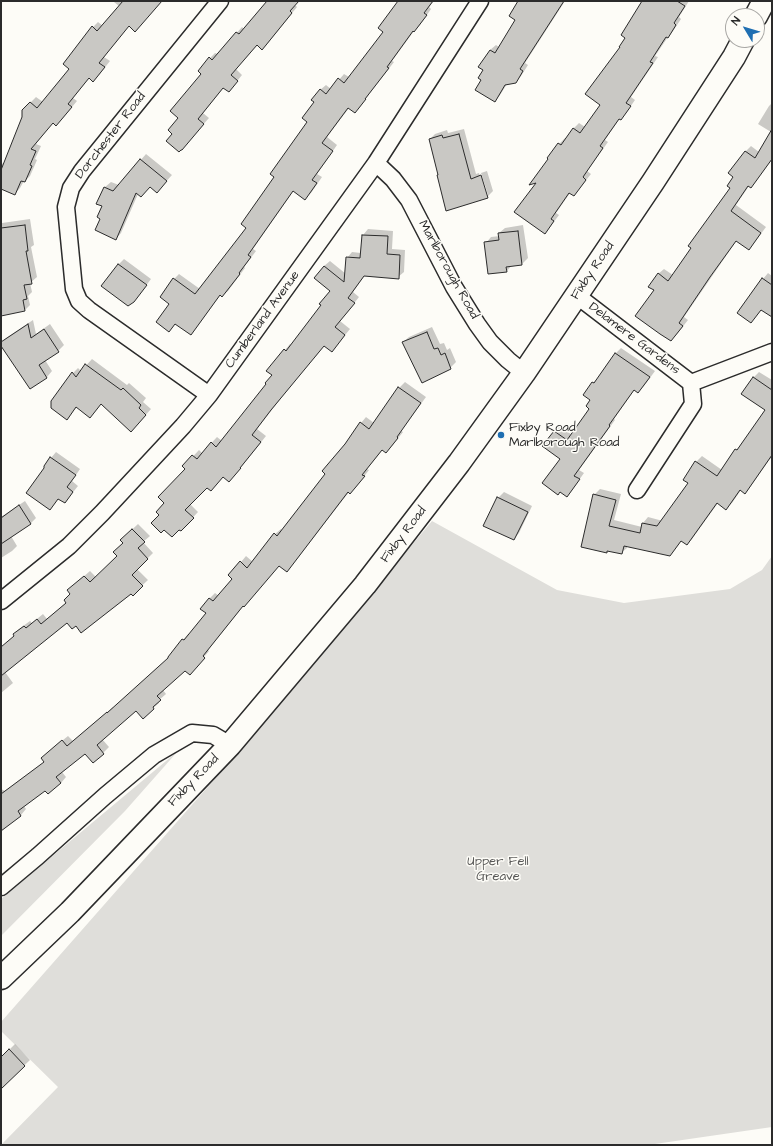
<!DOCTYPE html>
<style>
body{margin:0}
#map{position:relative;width:773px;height:1146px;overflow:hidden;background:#fdfcf7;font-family:"Architects Daughter",sans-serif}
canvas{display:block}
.frame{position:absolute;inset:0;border:2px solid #2b2b2b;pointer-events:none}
.north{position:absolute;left:725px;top:8px;width:40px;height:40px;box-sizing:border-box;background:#fdfcf7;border:1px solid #a9a8a5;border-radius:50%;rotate:308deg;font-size:11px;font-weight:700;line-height:16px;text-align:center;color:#2b2b2b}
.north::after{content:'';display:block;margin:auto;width:14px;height:18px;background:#1f6fb2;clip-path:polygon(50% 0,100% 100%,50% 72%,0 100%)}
</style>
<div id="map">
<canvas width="773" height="1146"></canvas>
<div class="frame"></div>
<div class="north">N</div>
</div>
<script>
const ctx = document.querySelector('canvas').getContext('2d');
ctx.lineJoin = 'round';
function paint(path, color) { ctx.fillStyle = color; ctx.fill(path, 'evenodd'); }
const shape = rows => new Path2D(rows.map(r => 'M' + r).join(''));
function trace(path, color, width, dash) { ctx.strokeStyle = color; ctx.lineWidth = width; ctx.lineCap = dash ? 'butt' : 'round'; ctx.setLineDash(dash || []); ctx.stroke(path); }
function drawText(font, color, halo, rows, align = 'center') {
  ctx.font = font + ' "Architects Daughter",sans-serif'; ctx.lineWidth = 3; ctx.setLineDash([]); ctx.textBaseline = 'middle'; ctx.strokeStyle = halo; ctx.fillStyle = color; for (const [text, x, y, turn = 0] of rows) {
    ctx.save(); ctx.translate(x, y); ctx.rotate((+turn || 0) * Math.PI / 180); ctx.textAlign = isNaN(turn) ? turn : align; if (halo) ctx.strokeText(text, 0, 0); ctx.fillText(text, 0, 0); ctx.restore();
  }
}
const green = shape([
 [432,521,557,590,624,603,730,589,762,570,772,556,772,1127,648,1145,1,1145,58,1087,1,1031,1,1022,220,773],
 [178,751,125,811,1,936,1,899]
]);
const shadow = shape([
 [114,1,161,1,129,25,104,57,110,61,99,75,90,77,73,98,77,101,62,119,53,122,36,144,41,146,35,159,37,160,30,176,25,181,24,181,20,188,15,194,1,188,1,163,4,164,23,117,23,110,36,97,43,102,71,69,93,27,98,22,103,26,120,7,114,2],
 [268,1,299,1,295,5,297,7,268,43,257,44,236,69,242,75,234,85,224,87,203,113,209,118,187,143,173,134,179,118,210,58,215,53,218,54,242,27,244,29],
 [399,1,434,1,429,7,431,9,420,25,414,31,392,61,394,62,370,93,360,107,355,112,349,108,327,137,337,145,317,174,322,177,311,193,305,198,294,190,253,249,256,251,244,267,245,268,228,291,222,296,220,295,196,328,191,334,176,323,169,331,171,304,174,279,179,274,200,289,248,228,276,177,308,122,320,90,326,85,331,89,344,74,349,77,385,32],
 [519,1,565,1,525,63,528,65,521,76,515,82,507,84,500,95,495,101,483,80,484,69,480,67,490,50,496,45,499,47,517,20],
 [644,1,689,1,679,17,681,19,673,31,668,37,655,56,658,57,631,97,635,100,626,113,620,118,605,140,608,142,587,171,591,174,579,189,574,195,570,193,556,213,559,215,550,227,545,232,538,181,549,158,559,144,565,138,566,139,574,128,579,123,585,127,601,105,621,47],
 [772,103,772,154,767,157,771,160,756,181,751,186,749,186,736,205,766,227,754,243,749,249,737,240,684,317,688,320,677,334,671,340,655,290,658,274,664,269,673,275,732,188,735,177,729,173,746,151,751,146,759,152,771,132,758,124,769,106],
 [464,129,476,174,479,173,486,195,488,195,481,173,487,171,493,191,487,197,439,174,430,139,435,134,447,130,448,133],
 [146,154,172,175,162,186,150,186,141,196,138,194,121,233,116,239,103,206,98,203,105,187,111,182,119,185],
 [1,218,2,223,30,219,34,245,31,247,37,277,30,283,32,292,28,296,30,305,25,310,1,308],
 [523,225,528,258,522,264,512,265,507,271,486,243,491,237,500,236,499,233,505,228],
 [368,229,393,231,392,249,405,250,404,272,398,277,365,275,353,292,359,297,340,321,350,329,337,345,324,345,316,356,310,361,257,429,266,436,234,476,223,476,207,487,190,504,198,512,181,530,160,515,165,503,187,469,184,466,199,450,202,453,217,437,222,441,267,384,273,375,268,370,285,350,290,344,292,345,322,305,331,291,324,266,330,261,346,274,347,258,352,252,361,253,363,235],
 [124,259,151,279,139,295,133,301,103,286,119,264],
 [768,273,772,276,772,316,762,309,751,322,763,279],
 [33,320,36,334,50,324,64,345,58,351,45,360,52,371,47,377,30,388,1,345,1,343,6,338],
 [432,327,440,344,444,343,447,350,450,348,456,362,450,368,403,342,409,337],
 [621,348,655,371,644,386,638,392,635,389,614,419,615,420,579,470,584,473,572,490,567,496,561,459,554,431,560,426,572,435,591,408,593,383,599,377,616,353],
 [92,359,127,385,129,383,146,398,143,402,151,409,137,425,102,403,90,416,77,407,67,418,52,401,73,373,78,368,81,371],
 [759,372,772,380,772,458,770,459,750,487,745,492,741,490,732,503,726,508,718,503,692,539,687,544,682,540,670,555,627,546,627,548,621,553,594,495,600,489,621,494,614,520,642,527,643,523,648,517,663,521,689,483,696,462,702,456,722,470,766,410,742,394,754,377],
 [405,382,426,397,401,431,403,432,392,446,383,449,367,469,369,470,356,487,350,493,349,492,292,565,287,571,279,565,244,605,208,650,209,651,195,668,185,670,163,690,166,694,158,701,159,703,153,708,136,710,102,739,109,747,103,753,93,762,85,753,62,772,66,777,61,783,45,789,23,805,26,809,21,815,2,829,1,827,1,789,5,791,39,766,45,762,47,753,68,736,73,741,113,707,113,708,170,657,183,640,188,634,189,635,207,613,210,598,215,593,219,596,234,579,241,562,246,556,253,562,275,534,281,529,283,530,327,474,345,444,361,423,366,417,374,423,399,388],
 [56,452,80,469,72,481,78,486,70,496,65,502,59,498,50,509,45,466,51,458],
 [504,492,532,506,519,533,514,539,498,498],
 [25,501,36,518,31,523,11,536,17,546,12,551,1,558,1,517],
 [138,524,150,536,143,542,153,553,137,569,148,580,133,594,131,592,76,625,67,622,5,672,13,683,1,693,1,648,15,636,14,634,19,629,30,621,32,623,43,614,47,619,67,602,71,594,68,590,90,571,96,577,118,556,124,543,121,540],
 [15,1044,30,1060,4,1085,1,1082,1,1058]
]);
const building = shape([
 [123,1,162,1,135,32,129,26,99,63,105,67,93,82,89,78,68,104,72,107,56,126,53,123,31,149,36,151,30,165,32,166,25,182,21,181,15,195,1,189,1,170,22,117,22,110,30,102,37,108,69,69,63,64,92,26,97,31,123,1],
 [267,1,299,1,290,11,292,13,262,50,257,45,231,75,238,81,229,92,223,88,198,119,204,124,182,150,181,150,179,152,166,141,172,134,168,130,178,118,170,111,201,74,198,71,209,57,212,60,236,32,239,34,267,1],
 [398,1,433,1,424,13,427,15,414,32,413,31,387,67,389,68,365,99,366,99,355,113,348,108,322,143,333,151,312,180,317,183,305,200,293,191,248,255,251,257,239,273,240,274,222,297,220,295,191,335,175,324,169,332,156,322,169,304,160,297,173,278,195,294,246,228,241,224,274,177,270,174,307,122,302,118,314,102,311,100,320,89,326,94,338,78,344,83,383,32,378,28,398,1],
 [518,1,564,1,520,69,523,71,516,83,505,85,495,102,475,90,481,80,478,78,483,70,478,67,490,50,495,53,515,20,509,16,518,1],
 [642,1,677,1,685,6,674,23,676,25,668,38,666,37,650,62,653,63,626,103,631,106,621,120,619,119,600,146,603,148,583,177,586,180,574,196,569,193,551,219,554,221,545,234,514,212,536,183,529,185,548,159,547,158,558,143,561,145,573,128,580,133,600,105,585,94,620,47,619,47,625,38,621,35,642,1],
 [772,129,772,159,751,188,748,186,731,211,761,233,749,250,736,241,710,277,679,323,683,326,671,341,660,334,635,316,654,290,648,287,658,273,668,281,691,248,688,246,730,188,727,186,733,177,728,173,745,151,755,158,772,129],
 [459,134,471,179,481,175,488,198,446,211,437,175,438,175,429,139,442,135,443,138,459,134],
 [140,159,167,181,157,193,150,187,141,197,136,193,116,240,95,230,100,219,97,217,102,206,96,204,104,187,113,191,140,159],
 [25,225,28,251,26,251,32,284,24,285,27,299,23,300,25,311,1,316,1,228,25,225],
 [518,231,522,265,506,267,507,272,488,274,484,242,499,240,498,233,518,231],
 [362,235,388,236,387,254,400,255,399,279,364,276,348,298,355,303,335,327,345,335,332,352,324,346,271,410,252,435,261,442,240,468,241,468,229,482,223,477,211,491,207,488,185,510,194,518,181,531,179,530,172,537,164,530,161,533,151,523,159,515,156,512,164,503,158,497,185,469,182,466,192,455,197,459,211,442,216,447,266,384,265,383,272,375,266,371,284,349,286,351,321,305,319,304,330,291,314,278,324,266,344,282,346,257,360,258,362,235],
 [118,264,147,285,134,302,128,306,101,286,118,264],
 [762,278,772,285,772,317,761,310,751,323,737,313,762,278],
 [28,324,31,338,44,329,59,352,39,365,47,378,30,389,1,346,1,342,28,324],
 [427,332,434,349,438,348,441,355,445,353,451,369,422,383,402,342,427,332],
 [615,353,650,377,638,393,634,390,609,425,610,426,574,476,580,479,567,497,560,492,558,495,542,483,560,459,542,446,554,431,567,440,589,409,586,406,590,400,583,395,592,382,594,383,615,353],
 [85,364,121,390,123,388,141,405,139,408,146,415,131,432,101,404,90,418,76,407,67,420,51,408,51,401,72,372,76,377,85,364],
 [753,377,772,390,772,455,745,494,740,490,726,510,717,503,687,545,681,541,670,556,624,546,622,554,607,551,607,553,581,547,593,494,616,500,609,526,640,533,642,523,657,526,688,483,683,480,695,461,717,476,735,449,737,450,765,410,741,394,753,377],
 [398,387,421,403,397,437,398,438,386,453,382,450,362,475,365,476,350,494,348,492,287,572,279,566,244,607,243,606,203,656,205,658,190,675,185,671,157,696,161,700,153,707,154,709,143,719,136,711,97,745,104,754,93,763,85,754,56,777,61,783,48,794,45,791,18,811,21,816,1,831,1,794,44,762,41,758,62,740,67,746,107,712,107,713,168,658,168,657,182,639,184,640,206,613,200,609,209,598,213,601,232,579,228,575,240,561,247,568,274,533,277,536,325,474,322,471,345,444,360,422,369,429,398,387],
 [50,457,76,475,67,487,73,492,65,503,58,499,50,510,26,493,44,468,44,466,50,457],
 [497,497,528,512,514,540,483,526,497,497],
 [19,505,31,524,1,544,1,518,19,505],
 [132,529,145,542,138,548,148,559,132,575,143,586,133,596,131,594,81,633,76,626,72,629,67,623,1,676,1,647,14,636,13,634,24,626,26,628,37,619,41,624,66,603,64,600,70,594,67,590,84,576,90,582,117,556,113,552,123,543,120,540,132,529],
 [9,1049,25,1066,1,1089,1,1057,9,1049]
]);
const street = shape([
 [376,163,393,179,409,200,454,287,477,324,490,342,508,360,524,373],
 [576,295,691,383,693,404,637,490],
 [691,383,772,352],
 [209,395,89,310,79,301,74,289,66,207,71,188,82,171,220,1],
 [1,601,69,546,102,513,183,426,209,395,376,163,480,1],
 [1,887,38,856,105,796,154,755,192,733,213,735,230,745]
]);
const primary = shape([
 [756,16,764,1],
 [1,978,70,912,230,745,365,585,459,463,524,373,653,182,734,57,743,40]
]);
const markers = [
 [501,435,4,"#1f6fb2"]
];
const streetNames = [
 ["Dorchester Road",111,136,-52],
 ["Marlborough Road",448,270,61],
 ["Fixby Road",593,271,-56],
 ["Cumberland Avenue",263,320,-54],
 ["Delamere Gardens",634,339,37],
 ["Fixby Road",404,535,-53],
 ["Fixby Road",194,781,-46]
];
const poiNames = [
 ["Fixby Road",509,428],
 ["Marlborough Road",509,443]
];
const parkNames = [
 ["Upper Fell",498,862],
 ["Greave",498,877]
];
paint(green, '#dfdeda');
paint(shadow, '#0003');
paint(building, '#c9c8c4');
trace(building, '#2b2b2b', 1);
trace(street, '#2b2b2b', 19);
trace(primary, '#2b2b2b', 25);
trace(street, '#fdfcf7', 16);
trace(primary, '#fdfcf7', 22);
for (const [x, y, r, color] of markers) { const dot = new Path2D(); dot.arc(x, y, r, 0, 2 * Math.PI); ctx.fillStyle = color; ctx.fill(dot); trace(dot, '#fdfcf7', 1.5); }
drawText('13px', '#2b2b2b', '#fdfcf7', streetNames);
drawText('13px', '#2b2b2b', '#fdfcf7', poiNames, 'left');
drawText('13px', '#585857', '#fdfcf7', parkNames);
</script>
